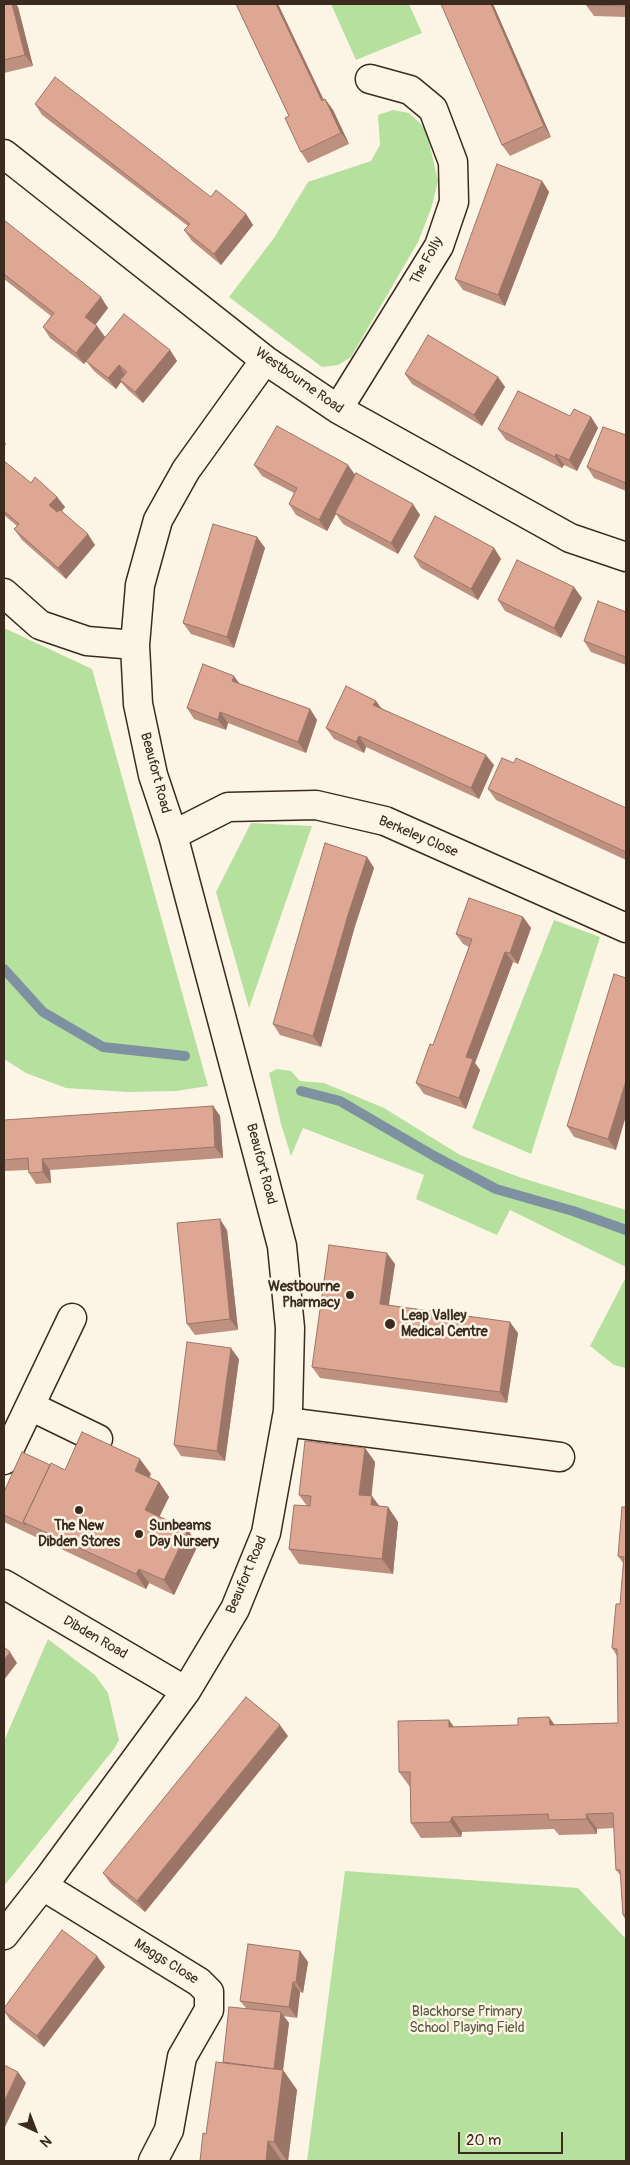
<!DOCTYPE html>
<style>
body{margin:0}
#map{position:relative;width:630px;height:2165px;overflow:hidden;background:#fcf5e5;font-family:Pangolin,sans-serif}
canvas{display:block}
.frame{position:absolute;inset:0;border:5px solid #3b2a1e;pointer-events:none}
.north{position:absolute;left:10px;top:2105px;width:50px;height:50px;-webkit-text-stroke:4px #fcf5e5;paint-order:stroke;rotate:137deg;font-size:14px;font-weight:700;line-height:20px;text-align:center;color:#3b2a1e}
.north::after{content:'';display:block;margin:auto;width:18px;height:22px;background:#3b2a1e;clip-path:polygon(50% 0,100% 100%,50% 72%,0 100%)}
.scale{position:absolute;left:458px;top:2132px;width:105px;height:22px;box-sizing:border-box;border:2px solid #3b2a1e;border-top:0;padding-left:6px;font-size:15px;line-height:18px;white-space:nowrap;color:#3b2a1e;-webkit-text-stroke:4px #fcf5e5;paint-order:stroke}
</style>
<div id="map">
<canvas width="630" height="2165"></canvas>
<div class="frame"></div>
<div class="north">N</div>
<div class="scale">20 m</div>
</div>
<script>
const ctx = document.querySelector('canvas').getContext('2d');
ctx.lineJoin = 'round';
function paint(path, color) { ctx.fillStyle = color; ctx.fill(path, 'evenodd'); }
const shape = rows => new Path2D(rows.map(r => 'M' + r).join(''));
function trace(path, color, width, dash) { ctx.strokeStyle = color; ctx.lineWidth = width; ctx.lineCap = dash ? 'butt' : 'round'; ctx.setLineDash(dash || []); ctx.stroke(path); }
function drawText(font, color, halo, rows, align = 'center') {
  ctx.font = font + ' Pangolin,sans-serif'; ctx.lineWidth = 5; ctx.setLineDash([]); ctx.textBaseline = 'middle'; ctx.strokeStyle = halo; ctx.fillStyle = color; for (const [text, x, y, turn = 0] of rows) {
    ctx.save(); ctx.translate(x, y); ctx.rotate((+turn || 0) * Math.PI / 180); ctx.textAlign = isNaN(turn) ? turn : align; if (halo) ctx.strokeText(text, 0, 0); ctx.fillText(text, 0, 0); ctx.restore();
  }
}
const green = shape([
 [331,4,409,4,422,33,356,60],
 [393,110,409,113,426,129,438,181,431,209,418,242,351,357,338,365,322,367,229,297,274,238,308,182,371,161,380,145,378,115],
 [4,628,92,669,208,1086,176,1091,128,1092,66,1088,26,1073,4,1059],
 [251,823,312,826,249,1008,216,892],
 [554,920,600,937,531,1154,472,1128],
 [277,1069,291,1071,300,1081,324,1083,384,1108,460,1155,522,1178,626,1210,626,1267,510,1210,497,1235,416,1199,424,1175,303,1128,291,1156,281,1124,269,1073],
 [626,1277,626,1368,614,1365,590,1346],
 [48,1639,95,1675,108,1693,119,1740,114,1749,4,1886,4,1741],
 [345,1871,578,1888,626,1939,626,2161,307,2161]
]);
const stream = shape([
 [4,969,43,1012,103,1047,185,1056],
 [301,1091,340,1101,434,1156,496,1189,573,1211,626,1230]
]);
const minor = shape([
 [4,154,265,360,338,409,570,538,626,557],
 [338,409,439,246,454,202,453,162,433,109,410,90,370,79],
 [4,593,40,625,87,641,135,645],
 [173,835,228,807,316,805,385,821,626,928],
 [30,1406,98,1439],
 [286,1422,560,1457],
 [4,1460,72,1318],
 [4,1584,186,1691],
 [43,1886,199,1982,209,1992,209,2010,182,2057,169,2130,153,2161],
 [4,1935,48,1879,186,1691,235,1609,266,1533,288,1411,290,1328,282,1246,173,835,153,775,138,704,135,645,140,585,158,520,186,470,265,360]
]);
const wall = shape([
 [4,4,16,4,18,7,33,66,4,73],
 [236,4,278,4,324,100,325,99,333,110,349,144,308,163,301,152,289,116],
 [441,4,493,4,551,137,510,156,502,145],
 [626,4,626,17,594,16,586,5],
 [35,104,211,197,246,214,253,225,221,265,192,241,184,230,188,226,42,115],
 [542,181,549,192,505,306,463,290,455,279],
 [4,221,108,308,95,325,97,326,105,337,170,350,177,361,143,403,128,390,121,382,116,389,94,371,86,361,84,364,50,338,43,327,51,316,4,279],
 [405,374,498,377,505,387,482,426,412,384],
 [570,416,591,417,598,428,577,471,564,465,562,468,506,440,498,429],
 [626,435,626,491,594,478,587,467],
 [4,461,31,483,57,497,65,507,62,511,95,545,66,579,22,540,14,529,17,526,4,515],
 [254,465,355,475,420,515,398,554,343,524,336,514,327,531,296,515,289,504,294,493,262,476],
 [257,537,265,548,234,648,191,634,183,623],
 [494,548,501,559,478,600,421,568,414,557],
 [582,598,561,638,505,611,498,600],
 [626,612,626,665,591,652,584,641],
 [240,684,310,709,317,720,306,753,228,723,226,730,194,719,187,708],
 [376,701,381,708,494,765,479,799,366,747,364,753,334,739,326,728],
 [488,789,626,808,626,860,496,800],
 [367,857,374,868,355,926,321,1047,280,1035,273,1024],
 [523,917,531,928,518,964,513,962,475,1063,480,1070,466,1109,424,1094,416,1083,433,1045,469,947,463,944,456,934],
 [614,974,616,1150,574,1137,567,1126],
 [213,1106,220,1116,223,1158,50,1170,51,1183,36,1184,29,1173,28,1170,5,1171,4,1169,4,1160],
 [227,1230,238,1330,195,1335,187,1324],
 [395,1264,389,1305,518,1333,507,1403,320,1378,312,1367],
 [239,1359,225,1461,181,1456,174,1445],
 [365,1448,375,1462,371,1496,379,1506,388,1507,398,1522,393,1574,299,1564,289,1549,307,1506,299,1495],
 [50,1465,65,1470,151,1474,149,1477,159,1482,169,1497,159,1516,188,1530,198,1545,174,1595,149,1583,146,1589,4,1522,4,1492],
 [626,1507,626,1921,623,1915,621,1876,616,1870,614,1828,597,1829,597,1834,559,1835,554,1829,462,1832,461,1837,421,1838,411,1823,410,1787,399,1772,454,1727,618,1723,617,1656,612,1648,620,1604,623,1563,618,1556],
 [288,1736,145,1912,111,1884,103,1873],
 [300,1951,308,1962,303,1993,300,1992,297,2018,283,2016,289,2023,283,2070,297,2090,288,2161,200,2161,223,2062,246,2008,240,2001],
 [105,1967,44,2047,10,2020,4,2011,4,2008]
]);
const shadedWall = shape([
 [12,4,16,4,18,7,33,66,25,55],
 [276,4,278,4,329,112,322,101],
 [491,4,493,4,551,137,544,126],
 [325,99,333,110,349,144,341,133],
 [542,181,549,192,505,306,498,295],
 [246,214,253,225,221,265,214,254],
 [101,297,108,308,93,328,85,317],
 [97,326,105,337,84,364,76,353],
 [170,350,177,361,143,403,135,392],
 [119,365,126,376,120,380,121,382,116,389,108,378],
 [498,377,505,387,482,426,474,415],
 [591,417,598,428,577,471,569,460],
 [4,440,6,444,4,447],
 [556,454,564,465,562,468,555,457],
 [348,465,356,476,327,531,319,520],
 [57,497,65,507,57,516,49,505],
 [413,504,420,515,398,554,391,543],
 [88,534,95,545,66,579,58,568],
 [257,537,265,548,234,648,227,637],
 [494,548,501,559,478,600,471,589],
 [574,587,582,598,561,638,554,628],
 [234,676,242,687,232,681],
 [376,701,384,712,373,705],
 [310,709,317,720,306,753,298,742],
 [220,712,228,723,226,730,218,720],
 [359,736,366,747,364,753,356,742],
 [486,755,494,765,479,799,471,788],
 [367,857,374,868,355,926,321,1047,313,1036,348,915],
 [523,917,531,928,518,964,510,953],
 [505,952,513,962,475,1063,480,1070,466,1109,459,1098,466,1057],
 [626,1081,626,1116,616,1150,608,1139],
 [213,1106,220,1116,223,1158,215,1147],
 [42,1159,50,1170,51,1183,43,1172],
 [220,1219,227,1230,238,1330,230,1319],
 [387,1253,395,1264,387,1315,380,1304],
 [510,1322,518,1333,507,1403,500,1392],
 [231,1348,239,1359,225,1461,217,1451],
 [365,1448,375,1462,370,1510,359,1495],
 [140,1459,151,1474,145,1486,135,1471],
 [159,1482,169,1497,156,1524,145,1510],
 [372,1496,383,1511,371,1505],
 [388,1507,398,1522,393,1574,382,1559],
 [188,1530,198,1545,174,1595,164,1580],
 [139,1569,149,1583,146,1589,136,1574],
 [10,1652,17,1663,4,1680,4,1660],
 [549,1717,560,1732,550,1725],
 [449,1720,459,1734,449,1727],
 [280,1725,288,1736,145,1912,137,1901],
 [586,1814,597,1829,597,1834,587,1819],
 [452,1817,462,1832,461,1837,450,1822],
 [300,1951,308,1962,303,1993,296,1982],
 [97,1956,105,1967,44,2047,37,2036],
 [293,1982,300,1992,297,2018,289,2007],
 [281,2012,289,2023,283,2070,297,2090,288,2161,287,2161,274,2142,274,2071],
 [18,2072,26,2083,4,2129,4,2102],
 [268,2141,282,2161,266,2161]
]);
const building = shape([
 [4,4,12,4,25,55,4,60,4,4],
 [236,4,276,4,322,101,325,99,341,133,301,152,285,118,289,116,236,4],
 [441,4,491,4,544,126,502,145,441,4],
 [586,4,626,4,626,6,586,5,586,4],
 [55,77,211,197,216,190,246,214,214,254,184,230,190,224,35,104,55,77],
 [497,164,542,181,498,295,455,279,497,164],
 [4,220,101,297,85,317,97,326,76,353,43,327,54,313,4,274,4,220],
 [124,314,170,350,135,392,120,380,127,372,119,365,108,378,86,361,124,314],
 [428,335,498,377,474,415,405,374,428,335],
 [518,391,570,416,574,409,591,417,569,460,556,454,555,457,498,429,518,391],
 [277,426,348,465,319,520,289,504,297,488,254,465,277,426],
 [603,427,626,435,626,483,587,467,603,427],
 [4,461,31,483,35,477,57,497,49,505,57,512,60,510,88,534,58,568,14,529,19,524,4,511,4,461],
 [356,473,413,504,391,543,335,513,356,473],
 [435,516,494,548,471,589,414,557,435,516],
 [213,524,257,537,227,637,183,623,213,524],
 [517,560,574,587,554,628,498,600,517,560],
 [598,601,626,612,626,657,584,641,598,601],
 [203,664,234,676,232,681,310,709,298,742,220,712,218,720,187,708,203,664],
 [346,686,376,701,373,705,486,755,471,788,359,736,356,742,326,728,346,686],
 [502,758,514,763,516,758,626,808,626,852,488,789,502,758],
 [325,843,367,857,348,915,313,1036,273,1024,325,843],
 [469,898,523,917,510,953,505,952,466,1057,473,1059,459,1098,416,1083,430,1044,433,1045,472,939,456,934,469,898],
 [614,974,626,978,626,1081,608,1139,567,1126,614,974],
 [213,1106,215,1147,42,1159,43,1172,29,1173,28,1158,4,1160,4,1120,213,1106],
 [220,1219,230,1319,187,1324,177,1223,220,1219],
 [329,1245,387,1253,380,1304,510,1322,500,1392,312,1367,329,1245],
 [187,1342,231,1348,217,1451,174,1445,187,1342],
 [82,1432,140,1459,135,1471,159,1482,145,1510,188,1530,164,1580,139,1569,136,1574,23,1522,51,1463,65,1470,82,1432],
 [305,1441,365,1448,359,1495,372,1496,371,1505,388,1507,382,1559,289,1549,294,1505,310,1506,311,1496,299,1495,305,1441],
 [22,1452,50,1465,23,1522,26,1525,4,1515,4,1492,22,1452],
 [622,1507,626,1507,626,1915,623,1915,620,1870,616,1870,613,1813,586,1814,587,1819,549,1820,548,1814,452,1817,450,1822,411,1823,410,1772,399,1772,398,1721,449,1720,449,1727,518,1725,518,1718,549,1717,550,1725,618,1723,617,1649,612,1648,616,1604,620,1604,624,1557,618,1556,622,1507],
 [4,1647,10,1652,4,1660,4,1647],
 [246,1697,280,1725,137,1901,103,1873,246,1697],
 [62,1930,97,1956,37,2036,4,2011,4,2008,62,1930],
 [248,1944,300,1951,296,1982,293,1982,289,2007,240,2001,248,1944],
 [229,2007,281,2012,274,2069,223,2062,229,2007],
 [216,2062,283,2070,274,2142,268,2141,266,2161,200,2161,203,2133,206,2134,216,2062],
 [4,2065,18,2072,4,2102,4,2065]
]);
const markers = [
 [350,1295,5,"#3b2a1e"],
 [390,1324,6,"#3b2a1e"],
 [79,1510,5,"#3b2a1e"],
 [139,1534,5,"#3b2a1e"]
];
const streetNames = [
 ["The Folly",427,261,-61],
 ["Westbourne Road",299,381,35],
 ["Beaufort Road",155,773,75],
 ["Berkeley Close",418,837,23],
 ["Beaufort Road",261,1164,75],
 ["Beaufort Road",247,1575,-67],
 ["Dibden Road",95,1638,30],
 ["Maggs Close",166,1962,32]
];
const poiNames = [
 ["Westbourne",340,1287,"right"],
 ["Pharmacy",340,1303,"right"],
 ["Leap Valley",401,1316],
 ["Medical Centre",401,1332],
 ["The New",79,1526,"center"],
 ["Dibden Stores",79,1542,"center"],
 ["Sunbeams",149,1526],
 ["Day Nursery",149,1542]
];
const parkNames = [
 ["Blackhorse Primary",467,2012],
 ["School Playing Field",467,2028]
];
paint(green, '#b5e09d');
trace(stream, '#7e91a0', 10);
trace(minor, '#3b2a1e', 31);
trace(minor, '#fcf5e5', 28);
paint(wall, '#be907f');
paint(shadedWall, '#9b7568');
paint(building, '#dda794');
trace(building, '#9b7568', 1);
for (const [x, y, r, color] of markers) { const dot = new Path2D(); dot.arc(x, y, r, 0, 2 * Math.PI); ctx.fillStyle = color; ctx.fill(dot); trace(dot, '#fcf5e5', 2); }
drawText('14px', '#3b2a1e', '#fcf5e5', streetNames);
drawText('bold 14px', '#3b2a1e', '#fcf5e5', poiNames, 'left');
drawText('14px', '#5a583e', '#fcf5e5', parkNames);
</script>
